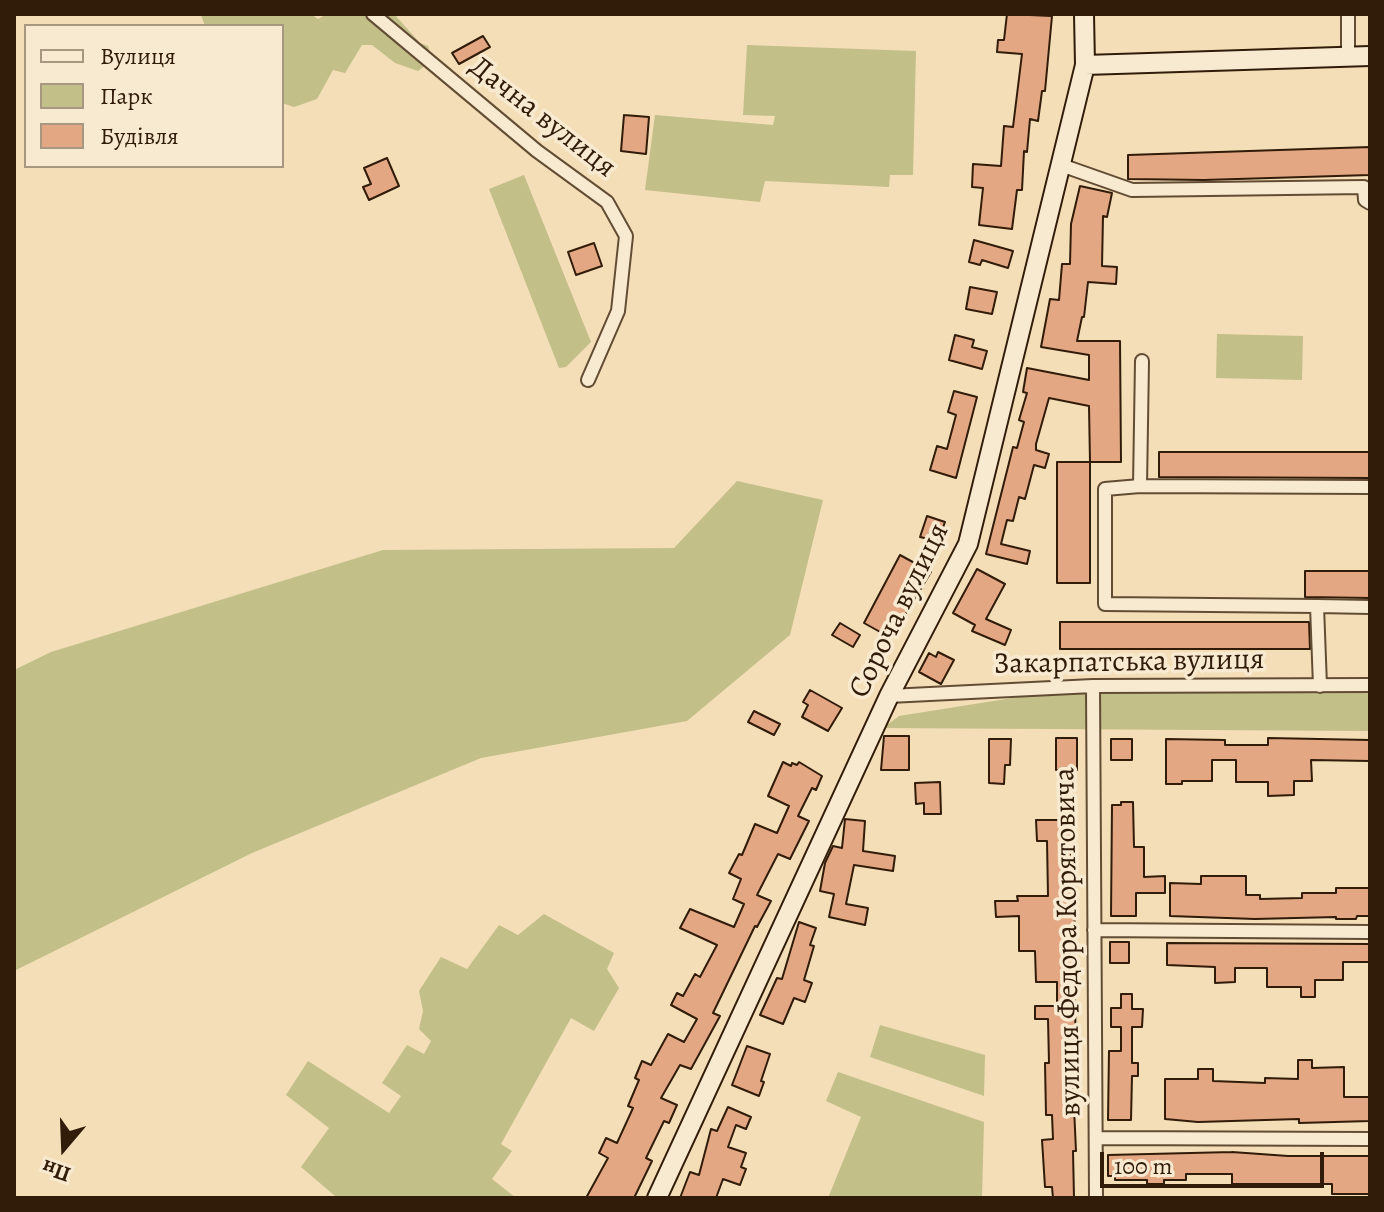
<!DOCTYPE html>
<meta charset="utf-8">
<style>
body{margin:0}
#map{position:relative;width:1384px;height:1212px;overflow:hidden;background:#f3deb7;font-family:Alegreya,serif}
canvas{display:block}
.frame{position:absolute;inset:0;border:16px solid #311b09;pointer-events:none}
.legend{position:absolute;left:24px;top:24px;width:260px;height:144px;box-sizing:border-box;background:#f7ead0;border:2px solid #a89780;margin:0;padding:10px 14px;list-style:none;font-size:24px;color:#311b09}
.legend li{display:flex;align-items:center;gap:16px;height:40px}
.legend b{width:40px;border:2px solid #a89780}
.north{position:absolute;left:24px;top:1108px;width:80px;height:80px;-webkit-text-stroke:6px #f7ead0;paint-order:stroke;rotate:199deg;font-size:22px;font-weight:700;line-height:32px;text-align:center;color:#311b09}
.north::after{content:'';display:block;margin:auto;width:28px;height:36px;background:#311b09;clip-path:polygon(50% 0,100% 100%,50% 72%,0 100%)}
.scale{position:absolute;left:1100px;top:1152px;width:224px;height:36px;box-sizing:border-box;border:4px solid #311b09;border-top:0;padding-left:10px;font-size:24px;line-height:28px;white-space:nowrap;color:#311b09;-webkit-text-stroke:6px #f7ead0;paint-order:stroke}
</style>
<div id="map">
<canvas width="1384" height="1212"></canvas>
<div class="frame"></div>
<ul class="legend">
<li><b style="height:10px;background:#f7ead0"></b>Вулиця</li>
<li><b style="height:22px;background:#c3bf89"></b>Парк</li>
<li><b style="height:22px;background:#e3a883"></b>Будівля</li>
</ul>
<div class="north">Пн</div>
<div class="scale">100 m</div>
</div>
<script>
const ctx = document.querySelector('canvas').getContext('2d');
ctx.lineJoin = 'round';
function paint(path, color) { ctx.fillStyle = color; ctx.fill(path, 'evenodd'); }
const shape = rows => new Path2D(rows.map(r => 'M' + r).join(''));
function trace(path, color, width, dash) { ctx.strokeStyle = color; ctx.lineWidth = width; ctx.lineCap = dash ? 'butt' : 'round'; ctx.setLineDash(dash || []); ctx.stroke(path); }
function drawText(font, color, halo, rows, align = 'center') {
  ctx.font = font + ' Alegreya,serif'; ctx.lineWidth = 7; ctx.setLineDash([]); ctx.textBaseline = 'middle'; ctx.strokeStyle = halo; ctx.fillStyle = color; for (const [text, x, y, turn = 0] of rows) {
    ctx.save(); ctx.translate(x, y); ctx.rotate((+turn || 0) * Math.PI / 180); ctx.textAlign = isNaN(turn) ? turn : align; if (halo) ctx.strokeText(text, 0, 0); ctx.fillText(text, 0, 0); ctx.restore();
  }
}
const green = shape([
 [196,14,311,14,318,19,327,14,394,14,420,43,428,46,430,52,426,65,418,71,395,63,372,45,362,45,345,73,333,70,317,99,294,107,282,103,282,26,205,26,201,15],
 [747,45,916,51,913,175,890,175,889,187,765,181,760,202,645,190,655,115,773,125,775,116,743,115],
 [524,175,591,342,566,367,559,368,489,189],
 [1217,334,1303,336,1302,380,1216,378],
 [737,481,823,500,790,635,687,721,481,758,252,853,14,971,14,670,51,652,383,550,674,548],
 [1370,690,1370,731,883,728,899,716,1044,693],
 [544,914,614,953,607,969,619,988,594,1031,571,1018,501,1144,512,1151,492,1179,516,1198,334,1198,335,1196,301,1167,329,1128,286,1095,308,1061,389,1113,401,1096,382,1083,407,1045,424,1054,431,1041,419,1029,423,1011,419,991,441,957,467,969,499,925,518,935],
 [880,1025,985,1055,984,1096,870,1057],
 [838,1072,984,1122,982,1198,828,1198,861,1117,826,1101]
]);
const building = shape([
 [1007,14,1052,16,1045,91,1042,91,1038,121,1030,119,1027,152,1024,151,1022,190,1017,190,1012,229,979,225,983,188,972,187,973,164,1001,166,1004,126,1013,127,1022,54,997,52,998,40,1004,40,1007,14],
 [483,36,490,47,459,64,452,53,483,36],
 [624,115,649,117,646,154,621,151,624,115],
 [1370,147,1370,175,1204,180,1128,179,1128,155,1370,147],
 [387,158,399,186,369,200,363,187,371,184,364,168,387,158],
 [1080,186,1112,193,1107,217,1103,216,1102,266,1117,267,1116,284,1088,282,1084,317,1082,317,1077,341,1120,341,1121,462,1090,462,1089,406,1049,398,1036,444,1036,450,1049,454,1045,468,1034,465,1025,499,1019,497,1013,521,1007,520,1001,544,1030,551,1027,564,986,554,1013,447,1017,448,1024,422,1019,420,1027,393,1023,392,1027,368,1089,380,1089,355,1041,347,1050,299,1059,300,1062,264,1070,264,1071,224,1080,186],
 [974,240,1013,251,1008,268,982,260,980,265,969,262,974,240],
 [594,243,602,266,576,275,568,252,594,243],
 [970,287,997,292,992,314,966,309,970,287],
 [955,335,974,340,972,347,987,351,982,369,949,360,955,335],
 [954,391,977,397,956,478,930,470,937,446,947,449,956,415,948,412,954,391],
 [1159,452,1370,452,1370,478,1159,477,1159,452],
 [1057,462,1090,462,1090,583,1057,583,1057,462],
 [927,516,945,522,938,541,920,537,927,516],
 [900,555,931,572,891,638,864,623,900,555],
 [977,569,1005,584,986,619,1011,630,1005,645,972,631,975,625,953,613,977,569],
 [1305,571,1370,571,1370,598,1305,597,1305,571],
 [1060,622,1309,622,1310,649,1060,649,1060,622],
 [840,623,860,635,853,647,832,635,840,623],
 [938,652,954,660,941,684,919,672,929,653,936,657,938,652],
 [810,690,842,708,828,731,802,717,808,705,803,702,810,690],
 [754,711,780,724,774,735,748,722,754,711],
 [884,736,909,736,909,770,881,770,884,736],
 [1056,738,1077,738,1077,770,1056,770,1056,738],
 [1268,738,1370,740,1370,761,1311,760,1312,781,1294,781,1294,795,1268,796,1268,782,1236,782,1236,760,1212,760,1212,781,1182,781,1182,784,1166,784,1166,739,1225,740,1225,745,1268,745,1268,738],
 [989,739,1011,739,1010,765,1005,765,1004,784,989,783,989,739],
 [1111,739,1132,739,1132,760,1111,760,1111,739],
 [783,762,791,766,792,763,797,765,799,762,822,776,816,790,812,788,798,816,809,821,790,859,778,854,757,895,771,901,757,927,755,926,713,1013,720,1016,691,1069,680,1065,661,1098,677,1105,669,1123,664,1121,646,1158,652,1161,634,1198,586,1198,608,1158,599,1153,606,1138,617,1143,633,1108,628,1106,639,1080,635,1078,642,1061,651,1065,668,1034,684,1042,697,1019,671,1005,677,993,683,996,695,974,700,977,717,945,680,928,690,909,734,927,744,904,733,899,741,879,729,873,739,854,742,855,755,824,777,833,789,806,768,796,783,762],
 [940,782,941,814,924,814,924,803,916,804,915,783,940,782],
 [1121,802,1133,802,1134,847,1144,847,1144,877,1165,876,1165,893,1136,893,1136,916,1111,916,1112,805,1121,805,1121,802],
 [845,819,865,821,863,851,895,856,893,871,854,865,846,904,868,908,865,925,829,917,834,894,820,891,825,863,833,846,842,848,845,819],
 [1036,820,1070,820,1071,855,1076,855,1074,951,1076,1053,1073,1086,1076,1151,1073,1151,1074,1198,1053,1198,1052,1187,1045,1187,1042,1140,1053,1139,1052,1115,1046,1115,1045,1063,1049,1063,1048,1019,1035,1019,1035,1006,1057,1006,1057,982,1036,982,1035,951,1019,951,1019,916,996,917,995,901,1018,901,1017,896,1048,896,1047,841,1037,841,1036,820],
 [1201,876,1246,876,1246,895,1260,895,1260,899,1302,898,1302,893,1336,893,1336,888,1370,888,1370,916,1357,916,1356,919,1336,919,1336,917,1255,919,1170,916,1170,883,1201,884,1201,876],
 [799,922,816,928,810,945,814,946,804,980,812,983,805,1002,794,998,783,1024,760,1015,777,978,782,979,799,922],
 [1110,942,1129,942,1129,963,1110,963,1110,942],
 [1167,943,1370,944,1370,962,1343,962,1343,980,1315,980,1315,997,1301,997,1301,987,1267,987,1267,968,1235,968,1235,982,1215,983,1215,967,1167,965,1167,943],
 [1121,994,1132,994,1132,1009,1143,1009,1142,1027,1132,1027,1132,1063,1138,1063,1138,1076,1132,1076,1131,1120,1108,1120,1109,1051,1121,1051,1121,1027,1111,1027,1111,1008,1121,1008,1121,994],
 [747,1046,770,1054,761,1081,764,1082,759,1096,732,1085,747,1046],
 [1298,1060,1312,1060,1312,1068,1344,1067,1344,1097,1370,1097,1370,1121,1299,1123,1299,1119,1198,1122,1165,1119,1165,1079,1198,1079,1198,1069,1213,1069,1213,1081,1265,1083,1265,1078,1298,1079,1298,1060],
 [728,1107,751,1117,746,1129,736,1125,728,1147,746,1153,741,1167,746,1169,740,1185,723,1179,716,1198,680,1198,690,1172,699,1175,711,1129,717,1131,728,1107],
 [1232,1152,1288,1156,1370,1156,1370,1194,1332,1194,1332,1184,1232,1184,1232,1174,1186,1174,1186,1180,1164,1180,1164,1184,1147,1184,1147,1180,1115,1180,1115,1176,1108,1176,1108,1155,1232,1152]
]);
const street = shape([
 [373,14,537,151,607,202,626,236,618,311,588,380],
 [1348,57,1348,14],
 [1061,165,1132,190,1364,187,1365,200,1370,203],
 [1142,361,1140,486,1370,487],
 [1140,486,1105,489,1105,604,1317,606],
 [1093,686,1096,1198],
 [1320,686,1317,606,1370,607],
 [889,696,1093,686,1370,685],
 [1094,930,1370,932],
 [1097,1138,1370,1139]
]);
const secondary = shape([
 [1085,65,1370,56],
 [657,1198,889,696,968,544,1085,65,1084,14]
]);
const streetNames = [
 ["Дачна вулиця",542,118,38],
 ["Сороча вулиця",900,611,-64],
 ["Закарпатська вулиця",1129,663,-1],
 ["вулиця Федора Корятовича",1069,942,-91]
];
paint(green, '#c3bf89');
paint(building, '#e3a883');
trace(building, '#311b09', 2);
trace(street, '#624c34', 16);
trace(secondary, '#311b09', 22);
trace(street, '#f7ead0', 12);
trace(secondary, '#f7ead0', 18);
drawText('30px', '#311b09', '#f7ead0', streetNames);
</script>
